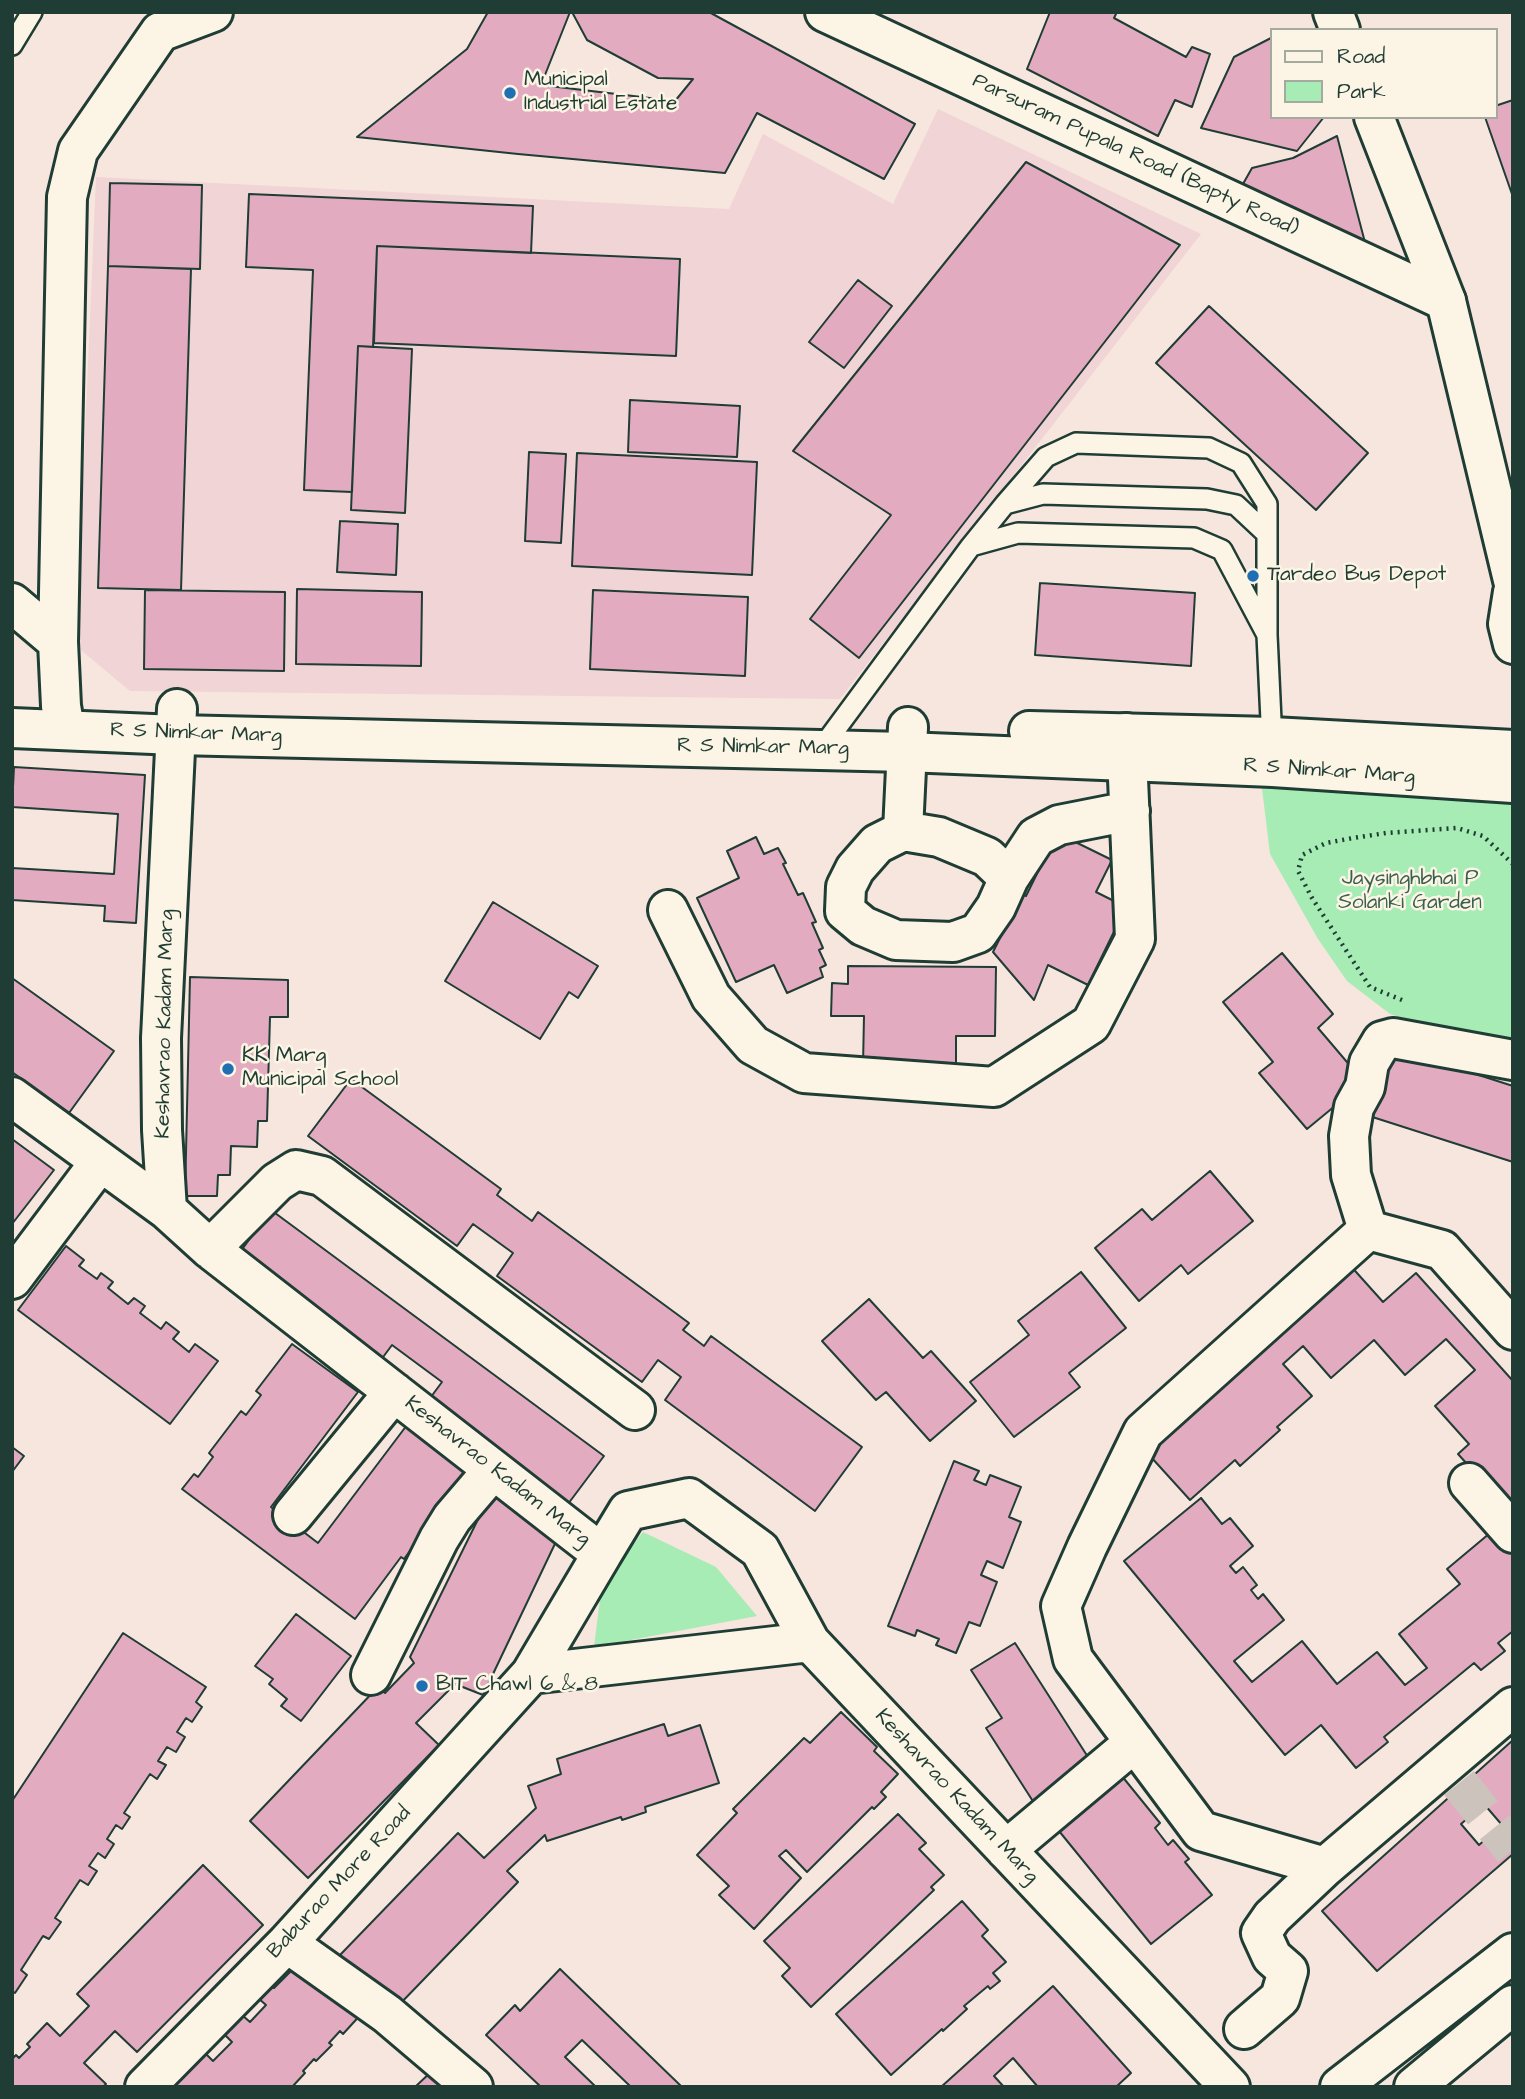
<!DOCTYPE html>
<style>
body{margin:0}
#map{position:relative;width:1525px;height:2099px;overflow:hidden;background:#f7e6de;font-family:"Architects Daughter",sans-serif}
canvas{display:block}
.frame{position:absolute;inset:0;border:14px solid #1f3d34;pointer-events:none}
.legend{position:absolute;left:1270px;top:28px;width:228px;height:91px;box-sizing:border-box;background:#fcf5e5;border:2px solid #a4ab9e;margin:0;padding:9px 12px;list-style:none;font-size:21px;color:#1f3d34}
.legend li{display:flex;align-items:center;gap:14px;height:35px}
.legend b{width:35px;border:2px solid #a4ab9e}
</style>
<div id="map">
<canvas width="1525" height="2099"></canvas>
<div class="frame"></div>
<ul class="legend">
<li><b style="height:9px;background:#fcf5e5"></b>Road</li>
<li><b style="height:19px;background:#a7ebb5"></b>Park</li>
</ul>
</div>
<script>
const ctx = document.querySelector('canvas').getContext('2d');
ctx.lineJoin = 'round';
function paint(path, color) { ctx.fillStyle = color; ctx.fill(path, 'evenodd'); }
const shape = rows => new Path2D(rows.map(r => 'M' + r).join(''));
function trace(path, color, width, dash) { ctx.strokeStyle = color; ctx.lineWidth = width; ctx.lineCap = dash ? 'butt' : 'round'; ctx.setLineDash(dash || []); ctx.stroke(path); }
function drawText(font, color, halo, rows, align = 'center') {
  ctx.font = font + ' "Architects Daughter",sans-serif'; ctx.lineWidth = 5; ctx.setLineDash([]); ctx.textBaseline = 'middle'; ctx.strokeStyle = halo; ctx.fillStyle = color; for (const [text, x, y, turn = 0] of rows) {
    ctx.save(); ctx.translate(x, y); ctx.rotate((+turn || 0) * Math.PI / 180); ctx.textAlign = isNaN(turn) ? turn : align; if (halo) ctx.strokeText(text, 0, 0); ctx.fillText(text, 0, 0); ctx.restore();
  }
}
const built = shape([
 [938,109,1201,234,840,699,130,691,76,646,96,177,729,209,763,134,893,204]
]);
const green = shape([
 [1261,780,1513,796,1513,1050,1476,1042,1390,1014,1347,981,1318,939,1270,854],
 [643,1532,716,1567,757,1616,594,1647,602,1583]
]);
const building = shape([
 [488,12,570,12,541,85,675,101,693,79,658,78,587,40,572,12,709,12,915,124,884,179,757,113,725,173,518,154,357,137,467,49,488,12],
 [1050,12,1117,12,1114,18,1186,57,1192,47,1210,54,1192,107,1175,100,1158,136,1027,69,1050,12],
 [1271,38,1271,117,1324,117,1297,151,1201,128,1234,57,1271,38],
 [1513,100,1513,197,1485,117,1495,117,1495,106,1513,100],
 [1337,136,1367,250,1239,191,1252,168,1293,158,1337,136],
 [1026,162,1180,245,859,658,810,619,891,515,793,451,1026,162],
 [110,183,202,185,200,269,108,266,110,183],
 [249,194,533,206,531,253,377,246,373,347,358,346,352,492,304,490,313,270,246,267,249,194],
 [377,246,680,259,676,356,374,343,377,246],
 [108,266,191,269,181,590,98,588,108,266],
 [858,280,892,306,844,368,809,342,858,280],
 [1209,306,1368,453,1316,510,1156,363,1209,306],
 [358,346,412,349,405,513,351,510,358,346],
 [630,400,740,406,737,457,628,452,630,400],
 [529,452,566,454,561,543,525,541,529,452],
 [577,453,757,462,752,575,572,566,577,453],
 [340,521,398,524,396,575,337,572,340,521],
 [1040,583,1195,593,1191,666,1035,655,1040,583],
 [297,589,422,592,421,666,296,664,297,589],
 [145,590,285,592,284,671,144,669,145,590],
 [593,590,748,597,745,676,590,669,593,590],
 [14,767,145,775,136,923,104,921,105,906,12,900,12,868,114,874,118,814,12,807,14,767],
 [1057,833,1112,860,1096,892,1126,907,1088,985,1048,965,1034,1000,993,952,1022,894,1026,896,1057,833],
 [756,837,764,854,778,848,786,863,783,864,798,895,803,893,816,922,812,923,823,948,819,950,826,965,820,968,823,977,787,993,774,965,736,982,697,898,739,878,727,851,756,837],
 [493,902,598,966,578,998,569,992,540,1039,445,981,493,902],
 [1282,953,1333,1014,1318,1028,1364,1082,1307,1129,1259,1073,1273,1062,1223,1002,1282,953],
 [848,966,996,967,995,1036,956,1036,956,1067,863,1065,864,1016,831,1016,832,983,848,984,848,966],
 [190,977,288,980,288,1017,270,1017,267,1121,258,1121,257,1147,231,1146,230,1175,218,1175,217,1196,185,1196,190,977],
 [12,978,114,1051,69,1113,12,1072,12,978],
 [1388,1046,1513,1086,1513,1162,1363,1114,1388,1046],
 [351,1079,501,1189,497,1195,532,1221,538,1212,689,1323,683,1330,704,1346,711,1336,862,1447,815,1511,665,1400,681,1377,658,1360,642,1382,497,1276,513,1253,473,1224,457,1246,308,1136,351,1079],
 [12,1139,54,1170,12,1224,12,1139],
 [1210,1171,1253,1221,1188,1274,1181,1265,1139,1301,1095,1248,1142,1209,1152,1220,1210,1171],
 [271,1210,604,1456,565,1508,425,1405,442,1382,392,1345,375,1368,232,1263,271,1210],
 [66,1246,84,1260,79,1266,97,1279,101,1273,113,1282,108,1288,128,1304,134,1298,145,1306,140,1313,161,1329,166,1322,179,1332,173,1339,189,1352,195,1344,218,1361,170,1424,18,1310,66,1246],
 [1348,1263,1383,1302,1416,1273,1513,1381,1513,1505,1487,1486,1458,1454,1469,1444,1435,1406,1475,1370,1446,1339,1405,1375,1374,1340,1331,1378,1303,1346,1283,1364,1312,1396,1277,1427,1280,1430,1240,1466,1235,1460,1190,1500,1141,1446,1348,1263],
 [1081,1272,1126,1328,1069,1373,1080,1387,1014,1437,970,1382,1029,1335,1018,1321,1081,1272],
 [869,1299,923,1358,931,1351,976,1401,930,1441,886,1392,876,1400,822,1341,869,1299],
 [292,1344,358,1392,271,1507,318,1543,407,1425,469,1472,404,1559,401,1557,355,1619,182,1489,194,1474,198,1477,213,1457,209,1453,241,1411,246,1415,261,1395,256,1391,292,1344],
 [12,1447,24,1456,12,1472,12,1447],
 [954,1461,979,1471,974,1480,986,1485,990,1475,1021,1487,1009,1517,1021,1522,1003,1568,987,1561,981,1575,997,1582,980,1626,969,1622,956,1653,936,1645,939,1639,917,1630,915,1636,888,1626,954,1461],
 [490,1495,562,1529,483,1695,455,1684,416,1723,439,1745,308,1878,250,1821,377,1688,385,1693,414,1663,410,1657,490,1495],
 [1201,1498,1222,1524,1230,1518,1253,1546,1230,1566,1236,1573,1243,1567,1257,1585,1251,1590,1258,1599,1263,1594,1284,1620,1234,1661,1252,1682,1302,1641,1337,1684,1377,1652,1405,1685,1427,1668,1399,1634,1460,1584,1447,1569,1496,1528,1513,1548,1513,1631,1498,1643,1505,1651,1481,1670,1474,1663,1384,1737,1388,1742,1356,1768,1321,1725,1285,1755,1124,1561,1201,1498],
 [296,1614,351,1656,301,1721,281,1706,287,1699,269,1684,273,1679,255,1666,296,1614],
 [123,1633,206,1687,196,1702,202,1707,192,1722,186,1718,177,1732,185,1737,176,1752,167,1747,158,1761,166,1765,157,1779,150,1774,124,1813,130,1817,122,1829,116,1825,107,1839,114,1844,105,1858,98,1853,89,1866,97,1871,88,1885,80,1880,55,1918,61,1922,49,1939,43,1936,21,1970,27,1975,15,1993,12,1991,12,1801,123,1633],
 [1015,1643,1095,1768,1036,1806,986,1728,1002,1718,971,1670,1015,1643],
 [841,1712,877,1747,874,1751,898,1774,881,1792,886,1797,874,1809,872,1807,807,1872,786,1850,779,1856,801,1878,754,1929,719,1895,729,1886,697,1855,737,1813,733,1809,804,1738,810,1743,841,1712],
 [664,1724,668,1736,700,1725,719,1783,645,1807,646,1812,622,1820,621,1817,547,1841,545,1835,507,1871,518,1882,396,2008,340,1955,458,1833,484,1858,536,1808,528,1786,561,1774,557,1759,664,1724],
 [1513,1740,1513,1854,1377,1971,1322,1911,1513,1740],
 [1484,1804,1502,1825,1479,1845,1461,1824,1484,1804],
 [1117,1770,1160,1823,1155,1828,1168,1845,1173,1840,1189,1859,1185,1862,1212,1895,1151,1944,1059,1831,1096,1801,1090,1792,1117,1770],
 [898,1814,926,1843,919,1849,944,1875,931,1887,934,1890,811,2007,782,1976,790,1968,764,1941,898,1814],
 [203,1865,263,1925,137,2052,115,2031,84,2063,106,2084,103,2087,12,2087,12,2059,16,2055,19,2058,30,2047,27,2044,47,2023,60,2036,89,2006,77,1994,203,1865],
 [962,1901,988,1930,982,1936,1006,1962,993,1973,1000,1981,990,1989,988,1986,964,2006,967,2009,943,2031,942,2029,891,2075,836,2014,962,1901],
 [304,1958,364,2011,343,2034,340,2031,329,2043,332,2045,316,2061,314,2059,303,2071,305,2073,292,2087,172,2087,205,2053,213,2061,232,2042,224,2034,242,2015,250,2022,266,2005,258,1998,270,1986,274,1988,304,1958],
 [560,1969,682,2087,631,2087,582,2040,565,2057,596,2087,541,2087,486,2035,515,2005,520,2011,560,1969],
 [1053,1986,1131,2073,1116,2087,1038,2087,1013,2058,994,2076,1004,2087,941,2087,1053,1986],
 [432,2071,447,2087,415,2087,432,2071]
]);
const minorTunnel = shape([
 [1459,1783,1513,1850]
]);
const path = shape([
 [1402,1000,1370,987,1312,898,1298,871,1302,855,1326,843,1353,838,1386,833,1457,828,1483,836,1513,864]
]);
const service = shape([
 [12,45,32,12],
 [1005,504,1043,494,1207,499,1236,505,1267,534],
 [971,546,1018,533,1194,538,1222,550,1266,633],
 [821,749,971,546,1005,504,1046,457,1076,443,1209,448,1241,463,1267,504,1267,635,1272,742]
]);
const minor = shape([
 [825,12,1446,301],
 [12,603,58,642],
 [177,709,161,1038,162,1130,167,1210,210,1249,602,1554,628,1511,689,1498,760,1550,810,1642,1230,2087],
 [65,729,61,706,58,642,67,197,78,151,160,32,213,12],
 [903,831,939,837,987,857,1009,878,996,907,978,933,953,942,896,940,863,926,845,911,846,887,855,869,877,844,903,831],
 [903,831,908,727],
 [1009,878,1036,837,1059,825,1130,811],
 [668,910,711,997,753,1045,804,1073,994,1087,1091,1024,1135,939,1126,733],
 [12,1097,167,1210],
 [1368,1230,1351,1175,1349,1136,1354,1107,1365,1087,1369,1063,1382,1041,1393,1038,1513,1060],
 [210,1249,277,1182,296,1170,322,1176,635,1410],
 [12,1279,100,1162],
 [1513,1330,1442,1250,1368,1230,1143,1432,1087,1547,1061,1606,1073,1659,1201,1831,1325,1867,1513,1707],
 [1469,1483,1513,1533],
 [293,1515,394,1392],
 [531,1674,602,1554],
 [371,1675,439,1539,452,1518,493,1470],
 [1006,1850,1135,1742],
 [287,1943,387,2014,473,2087],
 [1244,2029,1280,1998,1288,1971,1272,1957,1261,1933,1272,1917,1325,1867],
 [145,2087,287,1943,531,1674,810,1642]
]);
const tertiary = shape([
 [1333,12,1340,30],
 [1374,117,1446,301,1513,580],
 [1513,592,1508,624,1513,644]
]);
const secondary = shape([
 [12,728,176,735,906,752,1273,767,1513,783],
 [1029,731,1272,737,1513,750],
 [1340,2087,1513,1953],
 [1414,2087,1513,2005]
]);
const markers = [
 [510,93,7,"#1f6fb2"],
 [1253,576,7,"#1f6fb2"],
 [228,1069,7,"#1f6fb2"],
 [422,1686,7,"#1f6fb2"]
];
const poiNames = [
 ["Municipal",524,81],
 ["Industrial Estate",524,105],
 ["Tardeo Bus Depot",1267,576],
 ["KK Marg",242,1057],
 ["Municipal School",242,1081],
 ["BIT Chawl 6 & 8",436,1686]
];
const streetNames = [
 ["Parsuram Pupala Road (Bapty Road)",1135,156,25],
 ["R S Nimkar Marg",196,734,2],
 ["R S Nimkar Marg",763,748,1],
 ["R S Nimkar Marg",1329,772,4],
 ["Keshavrao Kadam Marg",166,1024,-89],
 ["Keshavrao Kadam Marg",497,1472,38],
 ["Keshavrao Kadam Marg",956,1797,47],
 ["Baburao More Road",340,1883,-47]
];
const parkNames = [
 ["Jaysinghbhai P",1410,880],
 ["Solanki Garden",1410,904]
];
paint(built, '#f1d4d5');
paint(green, '#a7ebb5');
paint(building, '#e3abc0');
trace(building, '#1f3d34', 2);
trace(minorTunnel, '#ccc4bc', 38, [38, 19]);
trace(service, '#1f3d34', 24);
trace(minor, '#1f3d34', 44);
trace(tertiary, '#1f3d34', 44);
trace(secondary, '#1f3d34', 44);
trace(path, '#1f3d34', 4.5, [2, 5]);
trace(service, '#fcf5e5', 19);
trace(minor, '#fcf5e5', 38);
trace(tertiary, '#fcf5e5', 38);
trace(secondary, '#fcf5e5', 38);
for (const [x, y, r, color] of markers) { const dot = new Path2D(); dot.arc(x, y, r, 0, 2 * Math.PI); ctx.fillStyle = color; ctx.fill(dot); trace(dot, '#fcf5e5', 2.5); }
drawText('21px', '#1f3d34', '#fcf5e5', poiNames, 'left');
drawText('21px', '#1f3d34', '#fcf5e5', streetNames);
drawText('21px', '#3a604e', '#fcf5e5', parkNames);
</script>
